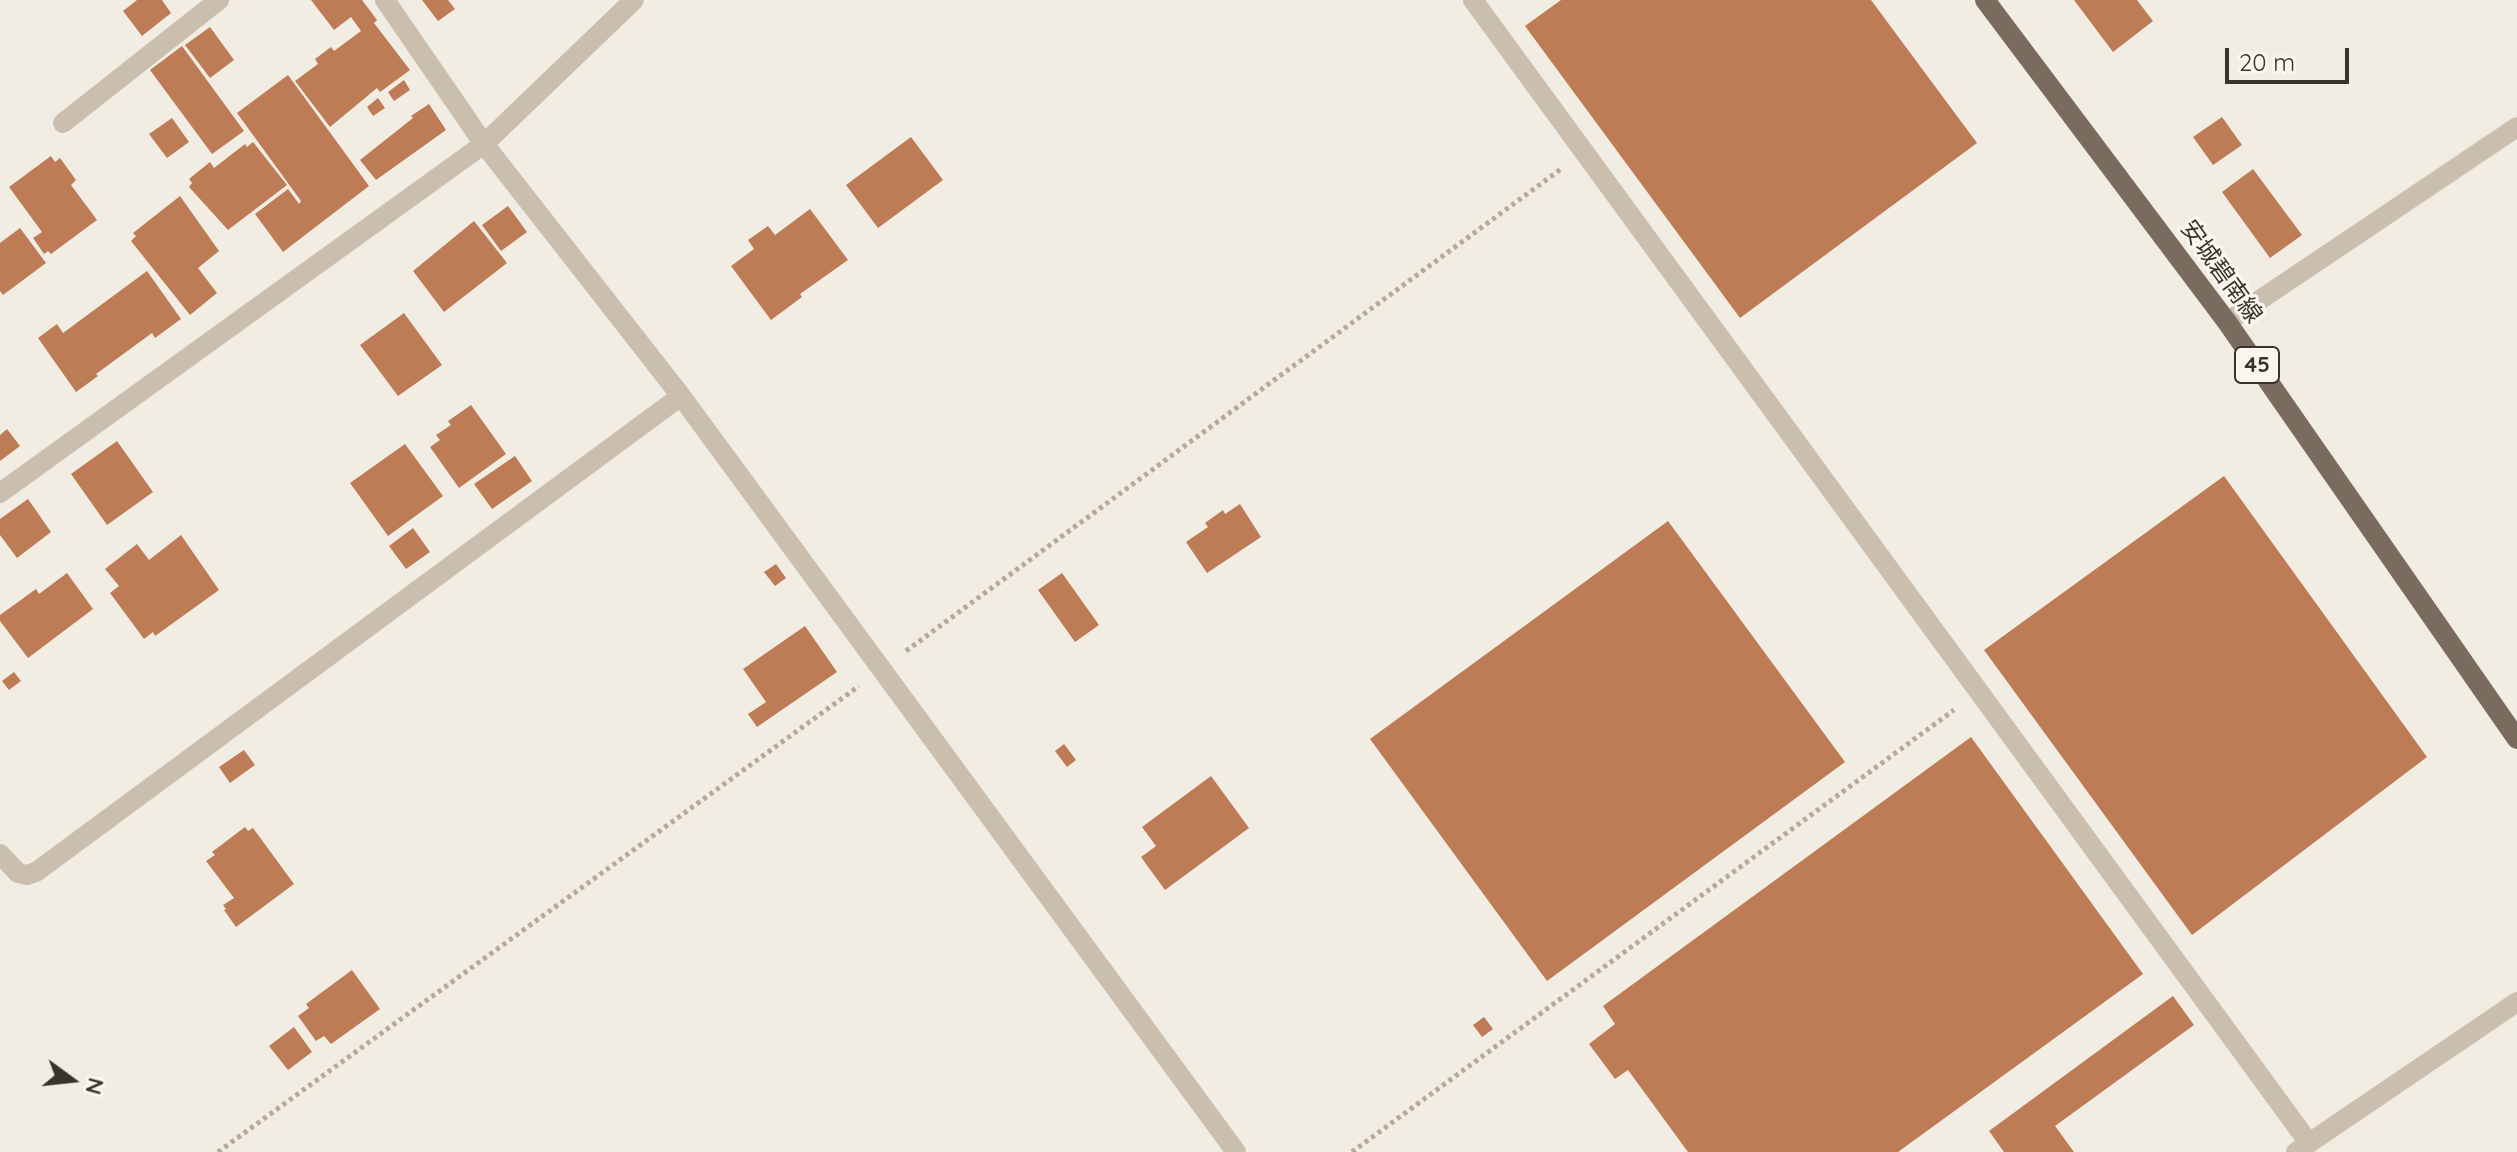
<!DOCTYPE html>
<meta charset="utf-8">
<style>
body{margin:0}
#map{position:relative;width:2517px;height:1152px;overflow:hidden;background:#f2ede3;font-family:Quicksand,sans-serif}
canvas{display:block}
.north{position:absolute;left:32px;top:1040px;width:80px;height:80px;-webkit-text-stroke:6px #faf6ef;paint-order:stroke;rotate:105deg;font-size:22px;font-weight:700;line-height:32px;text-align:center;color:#3a322c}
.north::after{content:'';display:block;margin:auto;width:28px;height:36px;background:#3a322c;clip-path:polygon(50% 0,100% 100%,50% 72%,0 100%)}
.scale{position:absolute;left:2225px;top:48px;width:124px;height:36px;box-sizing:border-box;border:4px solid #3a322c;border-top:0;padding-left:10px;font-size:24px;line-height:28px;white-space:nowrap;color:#3a322c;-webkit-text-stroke:6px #faf6ef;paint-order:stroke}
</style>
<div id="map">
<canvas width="2517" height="1152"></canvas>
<div class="north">N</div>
<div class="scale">20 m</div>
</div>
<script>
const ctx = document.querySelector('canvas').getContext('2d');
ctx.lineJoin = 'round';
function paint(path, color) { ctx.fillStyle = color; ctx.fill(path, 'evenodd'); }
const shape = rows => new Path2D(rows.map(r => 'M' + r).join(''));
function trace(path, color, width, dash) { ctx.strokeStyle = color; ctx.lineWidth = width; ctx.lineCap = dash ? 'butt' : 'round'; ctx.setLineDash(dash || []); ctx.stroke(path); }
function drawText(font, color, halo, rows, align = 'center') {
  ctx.font = font + ' Quicksand,"Noto Sans JP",sans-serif'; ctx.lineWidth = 6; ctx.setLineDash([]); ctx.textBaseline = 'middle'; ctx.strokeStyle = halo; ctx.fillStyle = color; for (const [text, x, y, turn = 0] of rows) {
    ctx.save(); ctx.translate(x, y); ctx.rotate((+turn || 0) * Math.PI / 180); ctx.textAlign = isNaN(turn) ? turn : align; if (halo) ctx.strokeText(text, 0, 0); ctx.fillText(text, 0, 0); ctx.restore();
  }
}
const building = shape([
 [137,0,162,0,171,13,142,36,123,11],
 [311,0,362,0,377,20,374,23,410,70,380,92,377,88,330,127,295,81,318,64,315,59,331,47,334,51,361,31,351,17,334,30],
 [422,0,448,0,455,9,438,21],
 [1561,0,1871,0,1977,143,1740,318,1525,26],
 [2074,0,2137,0,2153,21,2113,52],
 [210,27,234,60,210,78,185,45],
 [182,46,244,131,212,154,150,70],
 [288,75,369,186,283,252,255,214,288,189,299,204,301,201,237,113],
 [404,80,410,90,394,101,388,92],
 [378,98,385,108,373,116,367,107],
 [429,104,446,130,376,180,360,160,413,118,411,116],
 [2222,117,2242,145,2213,165,2193,137],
 [172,118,189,142,167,158,149,134],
 [911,137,943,180,878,228,846,185],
 [253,142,287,185,228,230,189,187,192,183,189,179,210,162,214,168,245,144,247,147],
 [51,156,55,162,60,158,76,180,71,185,97,220,51,254,48,251,44,254,33,238,42,232,9,187],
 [2253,169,2302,235,2270,258,2222,192],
 [180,196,219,251,198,268,217,293,190,315,131,241,136,236,133,233],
 [508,206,527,232,501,251,482,225],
 [810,209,848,260,800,294,802,297,771,320,731,266,754,249,748,240,768,226,775,235],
 [474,221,507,263,444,312,413,271],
 [20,228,46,263,3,295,0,291,0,243],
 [147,271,181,319,155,338,152,333,96,374,98,376,76,392,38,338,57,324,63,333],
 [404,313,442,365,398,396,360,345],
 [471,405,506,454,459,488,430,447,440,440,436,435,451,425,448,421],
 [7,429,20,446,0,461,0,435],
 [117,441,153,492,107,525,71,474],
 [405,444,443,496,388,536,350,483],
 [515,456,532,481,492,509,474,484],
 [2224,476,2427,757,2192,935,1984,650],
 [28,499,51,532,17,558,0,535,0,519],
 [1240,504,1261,537,1207,573,1186,542,1208,527,1205,523,1223,510,1225,514],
 [1668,521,1845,762,1547,981,1370,739],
 [413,528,430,552,406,569,389,546],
 [181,535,219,590,155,636,153,632,144,639,110,593,119,586,105,569,137,544,149,560],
 [776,564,786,578,775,586,764,572],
 [67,573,93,609,28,658,0,621,0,615,36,589,39,594],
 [1062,573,1099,625,1075,642,1038,590],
 [805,626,837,672,757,727,748,714,766,702,743,669],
 [14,672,21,681,9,690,2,681],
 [1971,737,2143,974,1898,1152,1688,1152,1628,1070,1615,1079,1589,1044,1615,1024,1603,1006],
 [1064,744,1076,760,1067,767,1055,751],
 [244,750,255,765,230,783,219,767],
 [1211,776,1249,828,1165,890,1141,857,1156,846,1142,827],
 [245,827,248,831,253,828,294,884,236,927,224,910,226,909,223,905,234,898,206,861,215,855,212,852],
 [352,970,380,1009,331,1044,324,1036,316,1041,298,1016,309,1008,306,1004],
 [2173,996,2194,1025,2055,1126,2074,1152,2004,1152,1989,1131],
 [1484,1017,1493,1029,1482,1037,1473,1025],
 [294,1027,312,1052,288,1070,269,1046]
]);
const path = shape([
 [906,651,1561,169],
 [218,1152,859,686],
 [1352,1152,1954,710]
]);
const street = shape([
 [385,0,484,144,681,396,1236,1152],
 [1473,0,2309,1143],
 [63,123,219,0],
 [2227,322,2517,127],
 [0,493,484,144,634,0],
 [0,854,18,873,27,875,36,872,681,396],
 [2296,1152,2517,1002]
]);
const primary = shape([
 [1985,0,2227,322,2517,739]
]);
const shields = [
 [2257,365,44]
];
const shieldNames = [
 ["45",2257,365]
];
const streetNames = [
 ["安城碧南線",2221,272,54]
];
paint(building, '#bd7b56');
trace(path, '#b6a999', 5, [4, 4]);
trace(street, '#cabfaf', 20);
trace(primary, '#7a6b5f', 20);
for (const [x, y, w] of shields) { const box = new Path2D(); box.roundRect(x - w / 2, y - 18, w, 36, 6); ctx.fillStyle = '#faf6ef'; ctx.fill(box); trace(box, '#3a322c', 2); }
drawText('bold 22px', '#3a322c', null, shieldNames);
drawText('24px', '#3a322c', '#faf6ef', streetNames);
</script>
